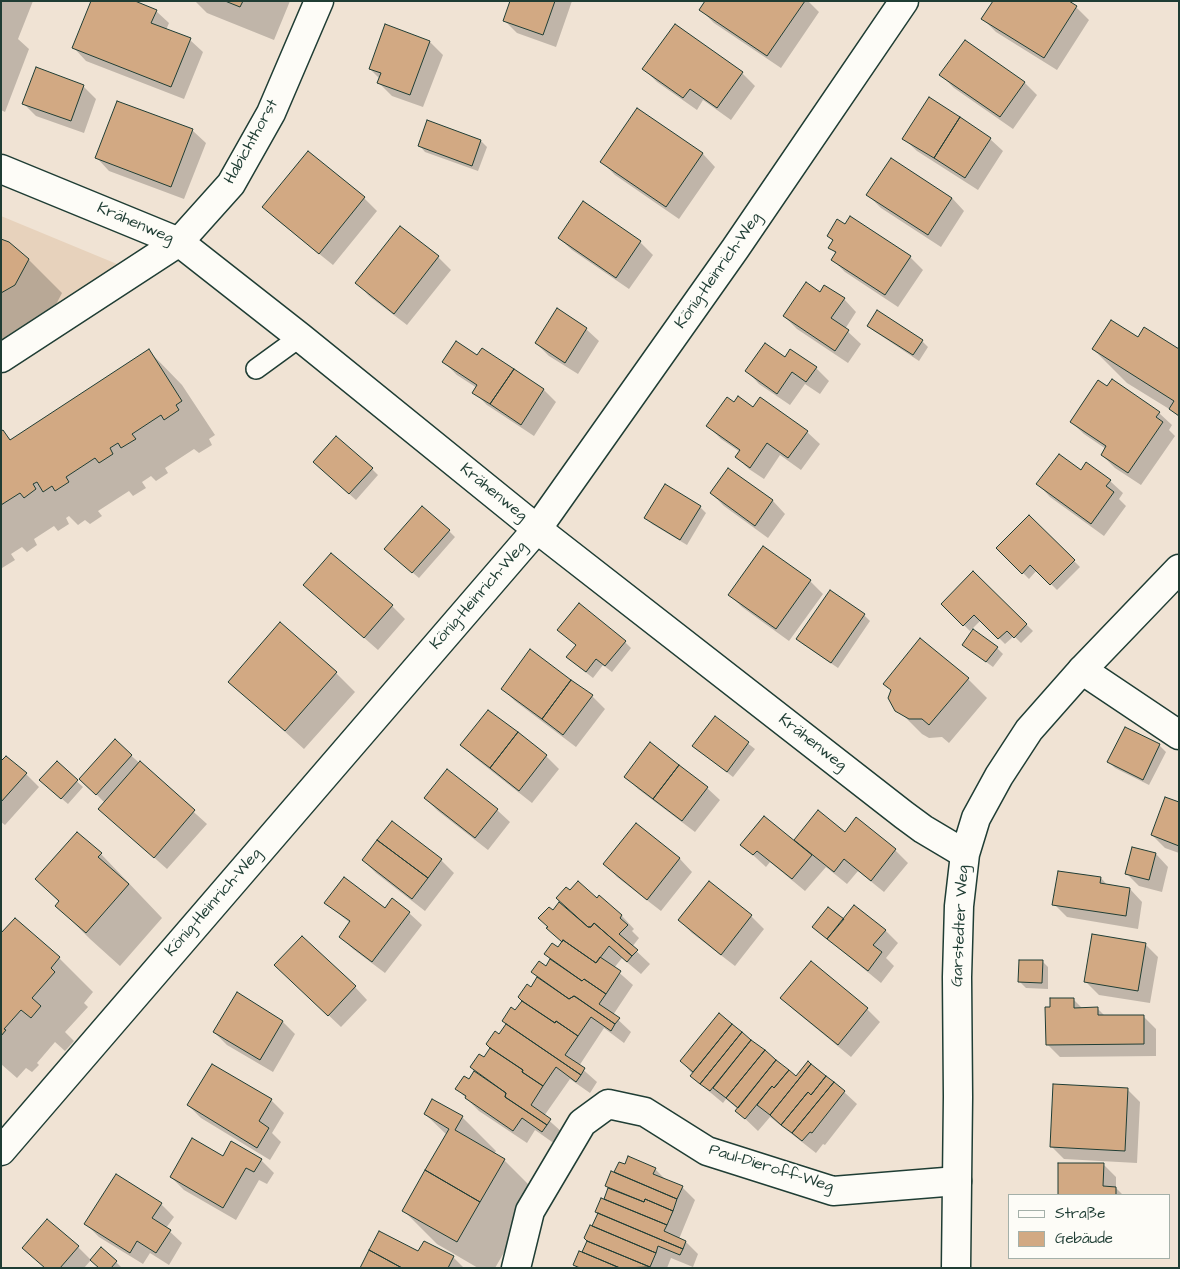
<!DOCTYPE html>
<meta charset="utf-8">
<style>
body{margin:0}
#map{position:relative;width:1180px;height:1269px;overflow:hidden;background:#f0e3d4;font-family:"Architects Daughter",sans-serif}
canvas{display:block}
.frame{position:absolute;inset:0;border:2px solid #1f3d34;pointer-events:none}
.legend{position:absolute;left:1008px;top:1194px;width:162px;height:65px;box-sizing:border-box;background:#fdfcf7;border:1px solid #a4b0a9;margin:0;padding:6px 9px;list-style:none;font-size:15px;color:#1f3d34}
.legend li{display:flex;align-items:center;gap:10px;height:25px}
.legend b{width:25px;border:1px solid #a4b0a9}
</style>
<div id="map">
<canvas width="1180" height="1269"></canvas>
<div class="frame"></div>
<ul class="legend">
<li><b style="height:6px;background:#fdfcf7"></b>Straße</li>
<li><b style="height:14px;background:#d2a983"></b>Gebäude</li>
</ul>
</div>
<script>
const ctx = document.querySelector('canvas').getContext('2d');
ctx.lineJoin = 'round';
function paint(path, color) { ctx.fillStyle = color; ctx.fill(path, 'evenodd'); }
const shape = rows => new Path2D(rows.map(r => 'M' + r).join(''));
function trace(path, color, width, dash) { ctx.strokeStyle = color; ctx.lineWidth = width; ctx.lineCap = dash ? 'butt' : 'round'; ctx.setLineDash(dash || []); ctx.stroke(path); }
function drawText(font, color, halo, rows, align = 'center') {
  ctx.font = font + ' "Architects Daughter",sans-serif'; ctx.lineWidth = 4; ctx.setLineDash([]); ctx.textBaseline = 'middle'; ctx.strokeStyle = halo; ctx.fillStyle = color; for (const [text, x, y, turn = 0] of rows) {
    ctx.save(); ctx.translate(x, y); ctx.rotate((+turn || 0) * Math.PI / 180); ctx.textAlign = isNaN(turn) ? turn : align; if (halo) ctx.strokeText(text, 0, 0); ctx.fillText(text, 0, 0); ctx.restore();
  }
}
const built = shape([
 [1,216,129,269,1,349]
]);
const shadow = shape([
 [1,1,33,1,18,39,29,49,5,112,1,110],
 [195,1,290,1,274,40,207,13],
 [511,1,572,1,556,47,517,33,504,20],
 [707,1,808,1,819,12,781,68,714,23,701,10],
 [1076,7,1089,20,1057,70,996,32,983,19],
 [156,11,169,23,166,30,190,40,203,52,184,99,86,61,74,48],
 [386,26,430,42,443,55,423,107,392,96,379,83,380,79,370,69],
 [644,69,742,73,755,86,731,120,703,100,697,110,657,82],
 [941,75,1024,82,1037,95,1013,129,954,88],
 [83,86,96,99,84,133,36,116,24,104],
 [118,102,193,131,206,143,184,199,109,171,97,158],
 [638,110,703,154,715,167,679,219,615,175,602,162],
 [904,139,990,139,1003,151,978,190,917,151],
 [481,141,487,147,478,171,425,152,419,145],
 [868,195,952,198,964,211,941,247,881,208],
 [364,198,377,211,333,265,277,220,264,207],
 [400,228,438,257,451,270,407,325,369,296,357,283],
 [828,236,910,257,923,270,898,307,845,272,832,259,836,254,830,247,834,241],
 [559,238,640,242,653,255,629,289,572,250],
 [1,240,28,259,62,293,49,318,1,348],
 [820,294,844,299,856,312,845,329,861,344,848,363,797,329,784,316],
 [868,325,922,341,928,347,919,361,874,331],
 [586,329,599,341,578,374,549,356,536,343],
 [1139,339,1179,350,1179,417,1174,412,1127,383,1093,349],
 [483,350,544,390,556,402,534,436,487,405,474,392,477,388,457,375,444,362,478,357],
 [149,351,182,385,215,435,209,439,212,445,199,453,194,449,165,468,168,473,156,481,151,476,142,482,146,488,133,496,129,491,98,511,102,516,90,524,85,520,78,525,69,516,66,518,69,524,58,531,54,526,34,539,37,545,27,552,22,547,11,554,15,560,2,568,1,433,3,432,11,440],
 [785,358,816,368,829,381,820,394,805,384,790,405,759,384,747,371],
 [734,404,754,408,807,432,820,444,801,470,780,455,764,479,749,469,736,457,740,452,721,439,708,426],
 [1159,413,1172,425,1169,430,1175,436,1141,485,1115,468,1102,455,1106,449,1084,434,1071,422],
 [320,468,372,469,378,475,356,500],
 [729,469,773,501,785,514,768,538,724,506,711,493],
 [1081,472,1110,481,1123,493,1119,499,1126,506,1104,536,1050,497,1038,484],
 [700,507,706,513,687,545,652,524,646,518],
 [1029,516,1080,567,1057,590,1037,570,1029,579,998,548],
 [449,531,455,537,419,578,392,555],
 [973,572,1033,631,1021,643,1014,636,1005,644,981,620,970,631,942,604],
 [810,581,823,594,789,641,742,607,729,594],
 [304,585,392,606,405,619,378,650],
 [864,615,870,621,838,668,804,645,798,639],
 [558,630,625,642,631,648,612,672,603,665,593,678,574,663,577,646],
 [963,645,997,648,1003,654,993,667],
 [336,673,355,692,304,749,230,682],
 [968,679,987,698,949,743,942,737,929,738,922,734,892,704,892,691,884,684],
 [503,689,592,696,605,709,576,747,515,701],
 [488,711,546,756,559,769,532,803,475,758,462,745],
 [715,718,755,749,733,777,693,746],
 [1125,729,1159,745,1166,752,1149,785,1115,768,1109,762],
 [115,741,207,824,167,869,113,821,105,803,81,779],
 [1,763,26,774,39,787,5,825,1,822],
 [57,763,83,787,68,804,47,786],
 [625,776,707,788,720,800,695,832,638,789],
 [425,798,497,810,510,822,488,850,438,811],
 [1179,804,1179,853,1165,848,1152,835],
 [818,811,845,833,856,819,895,850,908,863,884,892,858,871,847,884,826,867,805,891,770,862,766,867,742,845,794,841],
 [392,822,441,860,454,873,425,911,376,873,363,860],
 [636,825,680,859,692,872,661,911,617,877,605,864],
 [1133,849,1156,854,1168,867,1162,892,1139,886,1127,874],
 [101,854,162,918,120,966,90,939,57,906,59,902,37,879],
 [1101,878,1108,886,1130,889,1142,902,1138,929,1067,917,1054,904],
 [709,883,751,916,764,929,735,966,692,933,679,920],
 [571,892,597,900,599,897,622,916,634,929,632,931,639,938,632,947,650,964,641,974,622,958,614,968,633,985,613,1015,631,1032,624,1043,604,1028,579,1066,597,1082,590,1093,570,1079,544,1116,563,1133,555,1144,535,1130,527,1143,479,1111,457,1089,469,1080,539,978,533,972,546,967,551,960,545,954,558,949,563,943,548,929,553,912],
 [326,903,409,913,422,925,385,973,353,949,340,936,350,923],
 [15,919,59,958,93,992,84,1003,88,1007,65,1032,74,1041,65,1051,55,1042,37,1063,39,1065,32,1072,26,1068,17,1078,1,1064,1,935],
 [844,920,885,930,898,943,886,958,894,966,881,983,813,927],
 [1145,944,1158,957,1150,1003,1099,995,1086,982],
 [1042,961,1048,967,1048,989,1026,988,1020,982],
 [811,963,867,1009,880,1022,851,1057,794,1010,782,998],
 [289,978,355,987,367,1000,341,1027],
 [237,994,283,1022,295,1034,273,1072,227,1045,214,1032],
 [1073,999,1083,1009,1098,1009,1105,1016,1143,1016,1156,1029,1156,1056,1060,1057,1047,1044],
 [719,1015,796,1077,844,1092,857,1104,825,1145,823,1144,816,1153,770,1117,758,1131,737,1111,738,1109,726,1099,723,1103,705,1088,681,1061],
 [212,1065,271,1100,284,1113,272,1133,281,1142,270,1160,201,1118,188,1105],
 [1127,1089,1140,1102,1137,1163,1064,1159,1051,1146],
 [425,1114,462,1117,496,1151,494,1154,504,1160,538,1194,495,1268,478,1268,437,1244,403,1210,447,1135],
 [223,1157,261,1160,274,1173,267,1184,259,1180,236,1220,184,1190,171,1177],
 [619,1163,655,1169,666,1180,682,1187,695,1200,679,1239,686,1242,698,1254,693,1267,671,1258,667,1268,577,1268,598,1214,596,1212,604,1200,609,1188,607,1186,615,1174],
 [1059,1164,1103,1164,1116,1177,1116,1188,1123,1195,1059,1195],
 [161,1204,174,1217,166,1228,182,1243,169,1265,150,1253,143,1264,99,1237,86,1224],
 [78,1247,91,1260,84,1268,45,1268],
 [419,1253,453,1257,464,1268,361,1268],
 [116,1262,122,1268,100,1268]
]);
const building = shape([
 [91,1,135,1,157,10,151,23,191,38,171,87,72,48,91,1],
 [225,1,243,1,240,7,225,1],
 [510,1,555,1,543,35,503,21,510,1],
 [705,1,805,1,767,56,699,10,705,1],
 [993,1,1069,1,1077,6,1044,58,981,19,993,1],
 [385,24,430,41,410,95,377,83,381,73,369,69,385,24],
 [675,24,743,72,717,108,690,89,683,98,642,69,675,24],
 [965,40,1025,82,1000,117,939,75,965,40],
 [36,67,84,85,71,121,22,104,36,67],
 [929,97,960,117,934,158,902,139,929,97],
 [117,101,193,129,171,187,95,158,117,101],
 [637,108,703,153,666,207,600,162,637,108],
 [960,117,991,138,965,178,934,158,960,117],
 [427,120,481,140,472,166,418,146,427,120],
 [308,151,365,197,319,254,262,207,308,151],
 [891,158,952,198,928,235,866,195,891,158],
 [583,201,641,241,616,278,558,238,583,201],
 [850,216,911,256,885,295,831,260,836,252,828,248,833,240,827,236,837,219,845,224,850,216],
 [400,226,439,256,394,314,355,283,400,226],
 [1,239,9,242,29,259,15,285,1,293,1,239],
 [806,282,820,292,824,285,845,298,831,318,849,330,835,351,783,316,806,282],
 [557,308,587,328,565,363,535,343,557,308],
 [877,310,923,340,913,355,867,326,877,310],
 [1111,320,1138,337,1144,327,1179,349,1179,416,1169,409,1174,401,1092,349,1111,320],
 [456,341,477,355,482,348,514,369,490,404,472,393,477,385,442,362,456,341],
 [765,343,785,357,790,349,817,367,806,382,792,372,777,394,745,371,765,343],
 [149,349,182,401,176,405,179,410,164,420,161,415,132,434,136,439,121,448,118,443,110,448,113,454,99,463,95,458,66,477,69,482,55,491,52,486,43,492,37,482,33,484,36,489,24,498,20,493,1,505,1,431,3,430,10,440,149,349],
 [514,369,544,389,521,425,490,404,514,369],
 [1112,379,1160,412,1156,417,1163,422,1128,473,1101,455,1106,446,1070,422,1098,380,1107,386,1112,379],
 [738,396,753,407,760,397,808,431,788,458,767,443,750,468,735,457,740,450,706,426,727,397,734,402,738,396],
 [336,436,373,468,349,494,313,462,336,436],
 [1059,454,1081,470,1086,462,1111,480,1106,486,1114,492,1091,524,1036,484,1059,454],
 [728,468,773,500,755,526,710,493,728,468],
 [665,484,701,506,680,540,644,518,665,484],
 [422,506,450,530,412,573,384,549,422,506],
 [1029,515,1075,560,1050,585,1030,565,1022,574,996,548,1029,515],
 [763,546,811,580,776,629,728,595,763,546],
 [331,553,393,605,364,638,303,585,331,553],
 [973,571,1027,624,1014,638,1007,631,998,639,974,615,963,626,941,604,973,571],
 [830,590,865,614,831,663,796,639,830,590],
 [579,603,626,641,605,666,596,659,586,672,566,657,576,645,557,630,579,603],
 [280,622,337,672,285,731,228,682,280,622],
 [973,629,998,647,986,662,962,645,973,629],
 [920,638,969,678,929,725,922,719,909,719,895,711,888,698,891,690,883,684,920,638],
 [530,649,571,680,542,719,501,689,530,649],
 [571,680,593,695,563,735,542,719,571,680],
 [488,710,518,732,490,768,460,745,488,710],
 [715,716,749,742,727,772,692,746,715,716],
 [1125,727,1160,744,1143,780,1107,762,1125,727],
 [518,732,547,755,519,791,490,768,518,732],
 [115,739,132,755,96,795,79,779,115,739],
 [650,742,679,765,653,799,624,777,650,742],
 [6,756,27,773,1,802,1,761,6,756],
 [57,761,78,780,61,799,39,780,57,761],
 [140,761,195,810,154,858,98,809,140,761],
 [679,765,708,787,682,821,653,799,679,765],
 [447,769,498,809,475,838,424,798,447,769],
 [1165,797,1179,802,1179,846,1151,835,1165,797],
 [818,810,845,832,856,817,896,849,871,881,844,859,834,872,794,840,818,810],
 [764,816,812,855,792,879,757,851,753,855,740,845,764,816],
 [392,821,442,859,428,878,377,840,392,821],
 [636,823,680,858,647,900,603,864,636,823],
 [77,832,102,853,98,857,129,884,86,933,55,906,59,901,35,879,77,832],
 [377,840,428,878,412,899,362,860,377,840],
 [1132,847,1156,853,1149,880,1125,874,1132,847],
 [1058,871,1101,877,1100,883,1130,888,1126,916,1052,905,1058,871],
 [344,877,385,908,392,898,410,912,372,962,339,937,350,921,324,903,344,877],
 [578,881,597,898,599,895,622,915,620,918,628,925,619,934,638,950,632,956,594,923,591,927,588,927,556,898,566,887,570,890,578,881],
 [709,881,752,915,721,955,678,920,709,881],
 [559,902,588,927,591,927,594,923,632,956,627,962,609,946,596,963,563,940,562,942,546,928,548,927,538,918,549,907,553,910,559,902],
 [854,905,886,930,873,945,882,952,868,971,827,939,854,905],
 [828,907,844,919,827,939,812,927,828,907],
 [15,918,60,957,51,968,55,972,32,998,41,1006,31,1018,21,1010,4,1029,6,1030,1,1036,1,933,15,918],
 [1092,934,1146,943,1138,991,1084,982,1092,934],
 [302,936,356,986,328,1016,274,965,302,936],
 [563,940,596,963,600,957,621,971,606,994,584,979,582,981,544,954,552,943,558,947,563,940],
 [550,959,582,981,584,979,606,994,599,1004,620,1018,615,1024,574,996,569,999,531,972,539,961,546,966,550,959],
 [1019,960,1043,960,1042,983,1018,982,1019,960],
 [811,961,868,1008,838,1045,780,998,811,961],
 [537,977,569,999,574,996,576,997,615,1024,611,1031,591,1017,578,1036,556,1021,555,1023,522,1001,518,997,527,984,531,987,537,977],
 [237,992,283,1021,260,1060,213,1032,237,992],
 [1050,998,1074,998,1074,1008,1098,1007,1098,1015,1144,1015,1144,1044,1046,1045,1045,1007,1050,1007,1050,998],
 [522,1001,555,1023,556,1021,578,1036,565,1055,585,1068,581,1075,502,1021,511,1007,515,1010,522,1001],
 [719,1013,732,1024,693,1072,680,1061,719,1013],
 [506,1024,581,1075,576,1082,556,1067,543,1086,522,1072,523,1070,490,1048,486,1044,495,1031,499,1034,506,1024],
 [732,1024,742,1032,700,1084,690,1076,732,1024],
 [742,1032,751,1040,710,1091,700,1084,742,1032],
 [751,1040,765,1050,726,1098,713,1088,751,1040],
 [490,1048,523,1070,522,1072,543,1086,531,1105,551,1119,547,1125,505,1097,506,1093,470,1067,479,1054,484,1057,490,1048],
 [765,1050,776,1060,738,1108,726,1098,765,1050],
 [776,1060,789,1070,774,1088,772,1086,745,1119,735,1111,776,1060],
 [808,1061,811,1064,770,1115,757,1105,772,1086,774,1088,789,1070,796,1076,808,1061],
 [212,1064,272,1099,259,1121,269,1128,257,1148,187,1105,212,1064],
 [811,1064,826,1076,811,1095,808,1092,781,1125,770,1115,811,1064],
 [474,1071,506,1093,505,1097,547,1125,542,1132,522,1118,513,1131,465,1098,466,1096,455,1089,464,1076,469,1079,474,1071],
 [826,1076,834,1082,792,1133,781,1125,808,1092,811,1095,826,1076],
 [834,1082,845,1091,812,1133,810,1132,802,1141,792,1133,834,1082],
 [1053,1084,1128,1088,1125,1151,1050,1147,1053,1084],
 [432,1099,463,1116,455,1130,505,1159,480,1202,425,1170,449,1129,424,1114,432,1099],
 [192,1138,223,1156,231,1141,262,1159,254,1172,246,1168,223,1208,170,1177,192,1138],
 [628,1156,656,1168,653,1174,683,1186,677,1199,614,1172,619,1162,625,1164,628,1156],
 [1058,1163,1104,1163,1103,1186,1116,1187,1116,1195,1058,1195,1058,1163],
 [425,1170,480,1202,457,1242,402,1211,425,1170],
 [611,1171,677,1199,673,1211,645,1199,644,1202,605,1186,611,1171],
 [116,1174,162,1203,152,1218,171,1230,156,1253,137,1241,130,1253,84,1224,116,1174],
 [608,1188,644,1202,645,1199,673,1211,667,1225,604,1199,608,1188],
 [601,1198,667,1225,664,1231,686,1241,683,1249,595,1212,601,1198],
 [598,1213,683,1249,680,1255,658,1246,656,1253,592,1226,598,1213],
 [47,1219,79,1246,60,1268,45,1268,22,1248,47,1219],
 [590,1225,656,1253,650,1267,587,1241,584,1238,590,1225],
 [379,1231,418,1251,424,1241,454,1256,448,1268,402,1268,369,1250,379,1231],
 [587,1241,650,1267,620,1268,582,1252,587,1241],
 [101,1247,117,1261,111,1268,99,1268,90,1260,101,1247],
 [369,1250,402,1268,360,1268,369,1250],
 [579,1251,582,1252,620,1268,580,1268,573,1265,579,1251]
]);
const lane = shape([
 [256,369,300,337]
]);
const street = shape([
 [1,358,179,242,231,184,271,113,319,1],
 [1082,670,1179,735],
 [1,1151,537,529,735,249,904,1],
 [516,1268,530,1211,582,1123,608,1104,645,1112,707,1151,833,1191,957,1181]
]);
const secondary = shape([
 [1,169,179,242,300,337,537,529,904,815,923,829,965,854],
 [956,1268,958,1097,957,977,959,906,965,854,976,818,999,776,1029,730,1082,670,1179,569]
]);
const streetNames = [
 ["Habichthorst",252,142,-61],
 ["Krähenweg",135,224,23],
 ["König-Heinrich-Weg",719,271,-55],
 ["Krähenweg",493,493,39],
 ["König-Heinrich-Weg",479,596,-49],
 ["Krähenweg",812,743,38],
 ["König-Heinrich-Weg",214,903,-49],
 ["Garstedter Weg",961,926,-87],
 ["Paul-Dieroff-Weg",771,1169,17]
];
paint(built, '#e7d2bc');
paint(shadow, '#0003');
paint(building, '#d2a983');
trace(building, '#1f3d34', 1);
trace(lane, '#1f3d34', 22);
trace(street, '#1f3d34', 31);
trace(secondary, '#1f3d34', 31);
trace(lane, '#fdfcf7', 19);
trace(street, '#fdfcf7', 28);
trace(secondary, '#fdfcf7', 28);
drawText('16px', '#1f3d34', '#fdfcf7', streetNames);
</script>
